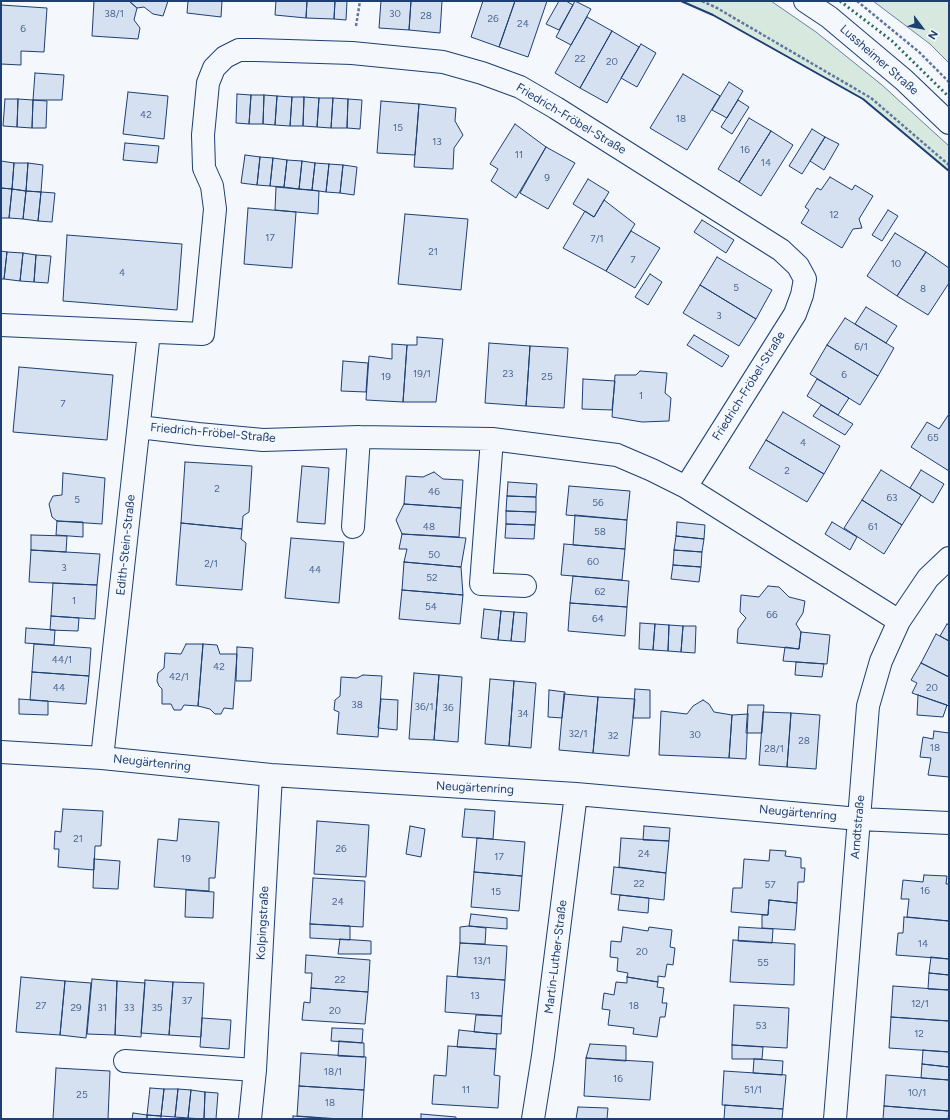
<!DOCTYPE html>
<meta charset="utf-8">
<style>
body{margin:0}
#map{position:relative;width:950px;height:1120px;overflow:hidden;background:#f4f7fb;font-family:Figtree,sans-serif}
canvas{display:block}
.frame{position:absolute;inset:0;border:2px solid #1d3f73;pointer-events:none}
.north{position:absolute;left:902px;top:8px;width:40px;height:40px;-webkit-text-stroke:3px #f4f7fb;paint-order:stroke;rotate:122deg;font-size:11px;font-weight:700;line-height:16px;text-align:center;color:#1d3f73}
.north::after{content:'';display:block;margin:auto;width:14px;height:18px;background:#1d3f73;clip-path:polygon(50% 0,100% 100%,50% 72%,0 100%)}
</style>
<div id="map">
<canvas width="950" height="1120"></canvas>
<div class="frame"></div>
<div class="north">N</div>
</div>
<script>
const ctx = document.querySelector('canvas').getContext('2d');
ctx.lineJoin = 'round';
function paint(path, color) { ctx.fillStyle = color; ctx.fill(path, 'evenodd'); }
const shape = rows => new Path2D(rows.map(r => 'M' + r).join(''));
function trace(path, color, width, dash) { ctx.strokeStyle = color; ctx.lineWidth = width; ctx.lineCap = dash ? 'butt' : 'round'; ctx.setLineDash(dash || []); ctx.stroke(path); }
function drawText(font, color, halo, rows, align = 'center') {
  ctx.font = font + ' Figtree,sans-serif'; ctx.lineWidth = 3; ctx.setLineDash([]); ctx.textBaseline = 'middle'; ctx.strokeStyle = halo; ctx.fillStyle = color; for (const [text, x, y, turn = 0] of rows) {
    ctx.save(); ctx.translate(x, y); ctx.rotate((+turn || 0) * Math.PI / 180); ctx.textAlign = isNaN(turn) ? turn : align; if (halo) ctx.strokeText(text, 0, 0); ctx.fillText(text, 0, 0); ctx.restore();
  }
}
const green = shape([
 [681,1,771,1,816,32,882,85,949,146,949,171,863,99,713,15,681,1],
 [873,1,949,1,949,63,930,44,873,1]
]);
const building = shape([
 [94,1,129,1,137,8,134,20,140,28,138,39,92,36,94,1],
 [129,1,168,1,163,16,153,14,144,7,137,8,129,1],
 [188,1,222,1,221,17,187,13,188,1],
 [276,1,307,1,306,18,275,15,276,1],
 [307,1,335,1,334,19,306,18,307,1],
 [335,1,347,1,346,20,334,19,335,1],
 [381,1,411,1,409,30,379,28,381,1],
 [411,1,442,1,440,33,409,30,411,1],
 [483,1,515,1,499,47,471,37,483,1],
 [515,1,547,1,528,57,499,47,515,1],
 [559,1,566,1,573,5,559,30,546,24,559,1],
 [575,1,591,9,571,45,556,37,575,1],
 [1,5,47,8,44,52,21,51,21,65,1,64,1,5],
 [587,17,612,31,580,88,555,73,587,17],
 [612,31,639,47,607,103,580,88,612,31],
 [641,44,656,53,637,87,621,78,641,44],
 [35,73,64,75,62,100,33,100,35,73],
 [683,74,720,96,687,150,650,128,683,74],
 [729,82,743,91,727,118,712,110,729,82],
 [128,92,168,96,164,139,123,134,128,92],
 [237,94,251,95,249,124,236,123,237,94],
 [251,95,264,95,263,124,249,124,251,95],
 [264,95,277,96,275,125,263,124,264,95],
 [277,96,292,97,290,126,275,125,277,96],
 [292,97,304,97,303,126,290,126,292,97],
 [304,97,319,98,317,127,303,126,304,97],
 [319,98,333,98,331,128,317,127,319,98],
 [333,98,348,99,347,128,331,128,333,98],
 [5,99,18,99,17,127,3,126,5,99],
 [18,99,33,100,32,128,17,127,18,99],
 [348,99,362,100,360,129,347,128,348,99],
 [33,100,47,101,46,128,32,128,33,100],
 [738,100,749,107,732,134,721,127,738,100],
 [381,101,419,104,415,155,377,153,381,101],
 [419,104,456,108,455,121,463,135,454,148,453,169,414,167,419,104],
 [749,118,771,131,739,182,718,169,749,118],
 [515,124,546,147,516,198,491,181,498,169,490,164,515,124],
 [812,129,825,137,802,174,789,166,812,129],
 [771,131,793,145,761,196,739,182,771,131],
 [825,137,839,144,824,170,810,161,825,137],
 [125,143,159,146,157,163,123,160,125,143],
 [546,147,575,163,548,209,520,193,546,147],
 [245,155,260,157,257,185,241,183,245,155],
 [260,157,273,158,270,186,257,185,260,157],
 [273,158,287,160,284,187,270,186,273,158],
 [287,160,302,161,299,189,284,187,287,160],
 [1,161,14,163,12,189,1,188,1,161],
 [302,161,315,163,312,190,299,189,302,161],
 [14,163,28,163,26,191,12,189,14,163],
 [28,163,43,165,41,192,26,191,28,163],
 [315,163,329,164,326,192,312,190,315,163],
 [329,164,343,165,340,193,326,192,329,164],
 [343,165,357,167,354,195,340,193,343,165],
 [830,177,852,190,855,185,873,196,859,219,862,228,853,229,842,248,801,223,809,210,805,207,817,188,821,190,830,177],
 [588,179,609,192,594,217,573,204,588,179],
 [276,187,319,191,318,214,275,210,276,187],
 [1,188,12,189,9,218,1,218,1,188],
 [12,189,26,191,23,219,9,218,12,189],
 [26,191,41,192,38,221,23,219,26,191],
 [41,192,55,193,52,222,38,221,41,192],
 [604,200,635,224,606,271,563,248,585,211,594,217,604,200],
 [248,208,296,212,292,268,244,264,248,208],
 [888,210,898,216,882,241,872,235,888,210],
 [405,214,468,219,461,290,398,284,405,214],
 [702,220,734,240,726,253,694,232,702,220],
 [631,231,660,248,635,288,606,271,631,231],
 [895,233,926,252,897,296,867,276,895,233],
 [67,235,182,244,177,310,63,301,67,235],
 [1,251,7,252,4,279,1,279,1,251],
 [7,252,23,253,20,281,4,279,7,252],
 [926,252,949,268,949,283,928,315,897,296,926,252],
 [23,253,36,255,34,282,20,281,23,253],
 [36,255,51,256,48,283,34,282,36,255],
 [717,257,772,290,756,319,700,285,717,257],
 [650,274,662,282,648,305,635,297,650,274],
 [700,285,756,319,739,346,683,313,700,285],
 [866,307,897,326,886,343,855,324,866,307],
 [845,318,894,348,878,376,827,345,845,318],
 [694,335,729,356,722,367,687,345,694,335],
 [417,337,443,339,436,402,403,402,407,345,417,345,417,337],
 [489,343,530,346,526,406,485,403,489,343],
 [392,344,407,345,403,402,366,400,369,356,392,359,392,344],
 [827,345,878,376,860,405,810,374,827,345],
 [530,346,568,348,564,408,526,406,530,346],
 [343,361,368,363,366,392,341,391,343,361],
 [19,367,113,375,107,440,13,432,19,367],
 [640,371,667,373,665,393,671,398,669,421,642,422,612,417,615,375,636,375,640,371],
 [583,379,615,381,612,410,582,409,583,379],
 [817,379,849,398,838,415,807,396,817,379],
 [821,405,853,424,845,435,813,416,821,405],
 [783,412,840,446,824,474,766,440,783,412],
 [949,414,949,471,911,447,927,422,939,429,949,414],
 [766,440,824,474,807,502,749,468,766,440],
 [185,462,252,466,249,512,243,516,242,529,181,523,185,462],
 [302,466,329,468,325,524,297,522,302,466],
 [881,470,921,495,902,525,862,500,881,470],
 [921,470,944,484,933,503,910,488,921,470],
 [434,472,443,479,463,480,461,508,404,504,406,476,423,477,434,472],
 [63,473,105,478,102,524,57,521,52,517,49,504,53,496,62,495,63,473],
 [508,482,537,484,536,497,507,496,508,482],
 [569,486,630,491,627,520,566,515,569,486],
 [507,496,536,497,536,512,506,511,507,496],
 [862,500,902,525,884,554,844,528,862,500],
 [404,504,461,508,459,537,402,534,396,520,404,504],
 [506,511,536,512,535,525,506,524,506,511],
 [575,515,627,520,625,549,573,545,575,515],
 [57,521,83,522,83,537,56,535,57,521],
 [677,522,705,525,704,539,676,536,677,522],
 [832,522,857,537,850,550,825,534,832,522],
 [181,523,242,529,241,539,246,543,242,590,176,585,181,523],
 [506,524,535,525,534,539,505,538,506,524],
 [402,534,466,538,461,567,404,562,407,549,399,549,402,534],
 [31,535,67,536,66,552,31,550,31,535],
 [676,536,704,539,702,552,674,550,676,536],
 [291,538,344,542,339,603,285,598,291,538],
 [564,544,625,549,622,580,561,575,564,544],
 [31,550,100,554,97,585,29,582,31,550],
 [674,550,702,552,701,567,673,565,674,550],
 [404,562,461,567,463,595,402,590,404,562],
 [673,565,701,567,699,582,671,579,673,565],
 [573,576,629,581,627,607,570,603,573,576],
 [53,583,97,585,95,619,51,616,53,583],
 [768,586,779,587,789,597,805,601,803,613,796,624,801,632,799,649,737,643,738,629,746,618,740,612,741,595,759,597,768,586],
 [402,590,463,595,460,624,399,619,402,590],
 [570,603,627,607,625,636,568,631,570,603],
 [484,609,501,611,498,640,481,638,484,609],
 [501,611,514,612,511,641,498,640,501,611],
 [514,612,527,613,525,642,511,641,514,612],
 [51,616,79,618,78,631,50,630,51,616],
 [640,623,655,624,653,650,639,649,640,623],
 [655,624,669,625,668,651,653,650,655,624],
 [947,624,949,625,949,641,940,636,947,624],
 [669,625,683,626,681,652,668,651,669,625],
 [683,626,696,626,695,653,681,652,683,626],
 [26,628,55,630,54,645,25,643,26,628],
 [801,632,830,635,827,664,783,661,785,647,799,649,801,632],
 [936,634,949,641,949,677,921,663,936,634],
 [34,644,91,648,89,676,32,672,34,644],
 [186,644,203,644,198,706,184,705,181,710,174,710,171,704,162,704,162,689,159,686,157,681,158,673,164,668,165,653,181,654,186,644],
 [203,644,217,645,220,654,237,654,233,709,224,708,221,714,215,714,210,709,198,706,203,644],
 [237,647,253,648,251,681,236,681,237,647],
 [796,662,824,664,822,677,795,675,796,662],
 [921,663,949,677,949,706,912,693,917,683,911,680,921,663],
 [32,672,89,676,86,704,30,700,32,672],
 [414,673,439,675,434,740,409,739,414,673],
 [363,675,382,676,378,737,337,734,339,712,334,710,335,700,340,696,341,677,357,678,363,675],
 [439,675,462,677,458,742,434,740,439,675],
 [490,679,514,681,509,746,485,744,490,679],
 [514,681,536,683,531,748,509,746,514,681],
 [635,689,650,690,650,718,633,718,635,689],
 [549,690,565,692,562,718,548,717,549,690],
 [564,694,598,697,593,753,559,750,564,694],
 [918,695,947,705,943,717,917,715,918,695],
 [598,697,635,699,629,756,593,753,598,697],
 [19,699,48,701,48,715,19,714,19,699],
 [381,699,398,700,397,730,378,728,381,699],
 [703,700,709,704,714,712,732,715,729,758,659,755,661,711,687,714,693,706,703,700],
 [748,705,764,705,762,733,746,733,748,705],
 [763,712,791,713,787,767,759,765,763,712],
 [791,713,820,715,816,769,787,767,791,713],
 [748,714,746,759,729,758,732,715,748,714],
 [934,731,949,733,949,777,928,775,931,758,920,757,923,737,933,739,934,731],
 [63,809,103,811,101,846,95,846,94,870,58,867,59,849,54,849,55,831,61,832,63,809],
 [465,809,495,811,493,839,462,837,465,809],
 [179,819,219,822,215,878,209,878,209,891,154,887,158,839,177,841,179,819],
 [317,821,369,825,366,877,314,874,317,821],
 [410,826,425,829,421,857,406,854,410,826],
 [644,826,670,828,669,841,643,840,644,826],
 [477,838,525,842,522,876,474,872,477,838],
 [621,838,669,841,666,873,619,867,621,838],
 [770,850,786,851,785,856,801,858,801,868,805,868,804,882,798,882,797,903,769,900,768,915,731,912,733,888,742,888,744,859,769,861,770,850],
 [94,859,120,861,118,889,93,888,94,859],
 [614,867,666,873,664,900,611,894,614,867],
 [474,872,522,876,519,911,471,907,474,872],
 [924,875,947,876,946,884,949,884,949,921,907,917,909,899,901,899,903,880,923,882,924,875],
 [313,878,365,881,363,927,310,924,313,878],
 [186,890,214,892,213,918,185,917,186,890],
 [620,895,649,898,648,913,618,910,620,895],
 [769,900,797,903,795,930,762,928,762,915,768,915,769,900],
 [471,914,507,918,507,929,469,926,471,914],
 [904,917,949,921,949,959,896,955,898,933,903,933,904,917],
 [310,924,350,926,350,940,310,938,310,924],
 [469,926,486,928,485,944,460,943,460,927,469,926],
 [623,927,648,931,649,927,672,930,670,947,675,948,673,965,667,964,665,977,658,976,658,982,627,977,628,973,617,971,618,958,610,957,611,941,621,942,623,927],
 [739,927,773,929,772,943,738,941,739,927],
 [340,939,371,941,371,954,338,954,340,939],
 [733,940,795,944,794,985,730,982,733,940],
 [460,943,507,946,505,980,457,977,460,943],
 [306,955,370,960,368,992,311,988,312,973,305,973,306,955],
 [931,957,949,959,949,975,929,973,931,957],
 [929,973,949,975,949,990,928,989,929,973],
 [447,976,505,980,502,1016,445,1012,447,976],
 [21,977,65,981,60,1035,16,1032,21,977],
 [627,977,658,982,657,987,664,988,662,1003,667,1003,665,1017,660,1017,657,1037,633,1034,634,1028,608,1025,610,1010,602,1009,604,993,614,995,616,982,627,983,627,977],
 [92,979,117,981,115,1035,87,1034,92,979],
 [145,980,173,982,169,1035,141,1033,145,980],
 [65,981,91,983,86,1038,60,1035,65,981],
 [117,981,145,983,141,1037,115,1035,117,981],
 [173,982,204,983,201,1037,169,1035,173,982],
 [893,986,949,990,949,1021,891,1017,893,986],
 [311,988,368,992,365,1024,302,1020,304,1002,310,1003,311,988],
 [734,1005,789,1008,787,1048,732,1045,734,1005],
 [476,1015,502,1016,501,1034,474,1032,476,1015],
 [891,1017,949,1021,949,1052,889,1048,891,1017],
 [202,1018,231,1020,229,1049,200,1047,202,1018],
 [332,1028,363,1029,362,1043,331,1041,332,1028],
 [459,1030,497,1034,496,1049,457,1047,459,1030],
 [339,1041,364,1043,364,1057,338,1056,339,1041],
 [590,1044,626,1046,626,1061,586,1058,590,1044],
 [732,1045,763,1047,762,1059,732,1059,732,1045],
 [448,1046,496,1049,494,1075,500,1076,498,1108,432,1104,434,1075,446,1076,448,1046],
 [923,1050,949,1052,949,1067,922,1064,923,1050],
 [301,1053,366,1057,364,1090,299,1086,301,1053],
 [586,1058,653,1062,650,1100,584,1096,586,1058],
 [754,1059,783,1061,782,1075,753,1073,754,1059],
 [922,1064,949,1067,949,1080,921,1078,922,1064],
 [56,1068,110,1071,108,1119,53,1119,56,1068],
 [724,1071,786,1075,783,1109,722,1105,724,1071],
 [886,1075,949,1080,949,1111,884,1106,886,1075],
 [299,1086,364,1090,362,1119,340,1119,297,1116,299,1086],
 [150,1088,164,1089,161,1116,147,1115,150,1088],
 [164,1089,178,1089,175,1117,161,1116,164,1089],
 [178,1089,191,1090,188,1118,175,1117,178,1089],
 [191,1090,205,1092,204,1119,188,1118,191,1090],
 [205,1092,218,1093,216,1119,204,1119,205,1092],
 [725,1105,783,1109,782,1119,724,1119,725,1105],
 [884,1106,949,1111,948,1119,883,1119,884,1106],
 [578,1107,608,1108,607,1119,576,1119,578,1107],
 [133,1113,147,1115,147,1119,132,1119,133,1113],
 [421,1114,456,1117,456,1119,421,1119,421,1114],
 [147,1115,161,1116,161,1119,147,1119,147,1115],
 [293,1116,321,1118,321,1119,293,1119,293,1116]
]);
const path = shape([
 [702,1,717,8,871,98,949,165],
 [857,1,919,52,949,82],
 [356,26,360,1]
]);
const street = shape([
 [805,1,829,17,904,80,949,123],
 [1,325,203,334,215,209,212,186,204,168,203,135,208,83,214,68,225,57,239,50,256,50,352,53,443,62,482,73,520,87,556,108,781,250,798,266,805,279,802,295,795,314,686,487],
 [139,427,198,434,263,440,359,437,492,439,617,455,652,470,686,487,899,621],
 [492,439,481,584,525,586],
 [353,527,359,437],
 [1,752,102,758,271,775,576,794,859,819,949,823],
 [102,758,149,332],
 [125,1061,255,1070],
 [250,1119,255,1070,271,775],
 [533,1119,543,1056,576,794],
 [835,1119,868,706,881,661,899,621,928,578,949,558]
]);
const hedge = shape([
 [840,1,892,41,949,97]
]);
const wall = shape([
 [681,1,713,15,863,99,949,171]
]);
const numberNames = [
 ["38/1",114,14],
 ["30",395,14],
 ["28",426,16],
 ["26",493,19],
 ["24",523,24],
 ["6",23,29],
 ["22",580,59],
 ["20",612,62],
 ["42",146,115],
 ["18",681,119],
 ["15",398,128],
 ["13",437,142],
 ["16",745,150],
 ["11",519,155],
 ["14",766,163],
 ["9",547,178],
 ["12",834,215],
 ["17",270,238],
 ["7/1",597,239],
 ["21",433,252],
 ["7",633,260],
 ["10",896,264],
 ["4",122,273],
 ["5",736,288],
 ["8",923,289],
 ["3",719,316],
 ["6/1",861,347],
 ["19/1",422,374],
 ["23",508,374],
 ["6",844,375],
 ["19",386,377],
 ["25",547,377],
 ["1",641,396],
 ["7",63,404],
 ["65",933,438],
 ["4",803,443],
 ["2",787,471],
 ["2",217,489],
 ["46",434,492],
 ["63",892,498],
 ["5",77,500],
 ["56",598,503],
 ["48",429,527],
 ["61",873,527],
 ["58",600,532],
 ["50",434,555],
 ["60",593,562],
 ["2/1",211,564],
 ["3",64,568],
 ["44",315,570],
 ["52",432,578],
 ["62",600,592],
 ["1",74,601],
 ["54",431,607],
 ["66",772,615],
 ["64",598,619],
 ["44/1",62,660],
 ["42",219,667],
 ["42/1",179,677],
 ["44",59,688],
 ["20",932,688],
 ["38",357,705],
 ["36/1",424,707],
 ["36",448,708],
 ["34",523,714],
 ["32/1",578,734],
 ["30",695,735],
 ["32",613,736],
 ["28",804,741],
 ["18",935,748],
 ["28/1",774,749],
 ["21",78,839],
 ["26",341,849],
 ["24",644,854],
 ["17",499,857],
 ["19",186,859],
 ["22",639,884],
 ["57",770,885],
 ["16",925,891],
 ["15",496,892],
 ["24",338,902],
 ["14",923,944],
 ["20",642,952],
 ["13/1",482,961],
 ["55",763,963],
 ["22",340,980],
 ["13",475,996],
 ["37",187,1001],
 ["12/1",920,1004],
 ["27",41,1006],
 ["18",634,1006],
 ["29",76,1008],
 ["31",102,1008],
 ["33",129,1008],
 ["35",157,1008],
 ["20",335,1011],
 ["53",761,1026],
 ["12",919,1034],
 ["18/1",333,1072],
 ["16",618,1079],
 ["11",466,1090],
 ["51/1",753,1090],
 ["10/1",917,1093],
 ["25",82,1095],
 ["18",330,1103]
];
const streetNames = [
 ["Lussheimer Straße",879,60,41],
 ["Friedrich-Fröbel-Straße",571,119,31],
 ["Friedrich-Fröbel-Straße",749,386,-58],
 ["Friedrich-Fröbel-Straße",213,433,5],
 ["Edith-Stein-Straße",126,545,-84],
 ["Neugärtenring",152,763,6],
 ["Neugärtenring",475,788,3],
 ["Neugärtenring",798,813,5],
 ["Arndtstraße",858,827,-85],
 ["Kolpingstraße",263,923,-87],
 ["Martin-Luther-Straße",556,957,-83]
];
paint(green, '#d7e8df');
trace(green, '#687fa3', 1);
paint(building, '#d5e0f0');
trace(building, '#1d3f73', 1);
trace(street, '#1d3f73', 24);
trace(path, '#5e769c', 2.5, [3, 2]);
trace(street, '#f4f7fb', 22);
trace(hedge, '#2c6c60', 3, [2, 3]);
trace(wall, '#1d3f73', 2);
drawText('10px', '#4b6792', null, numberNames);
drawText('12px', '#1d3f73', '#f4f7fb', streetNames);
</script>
